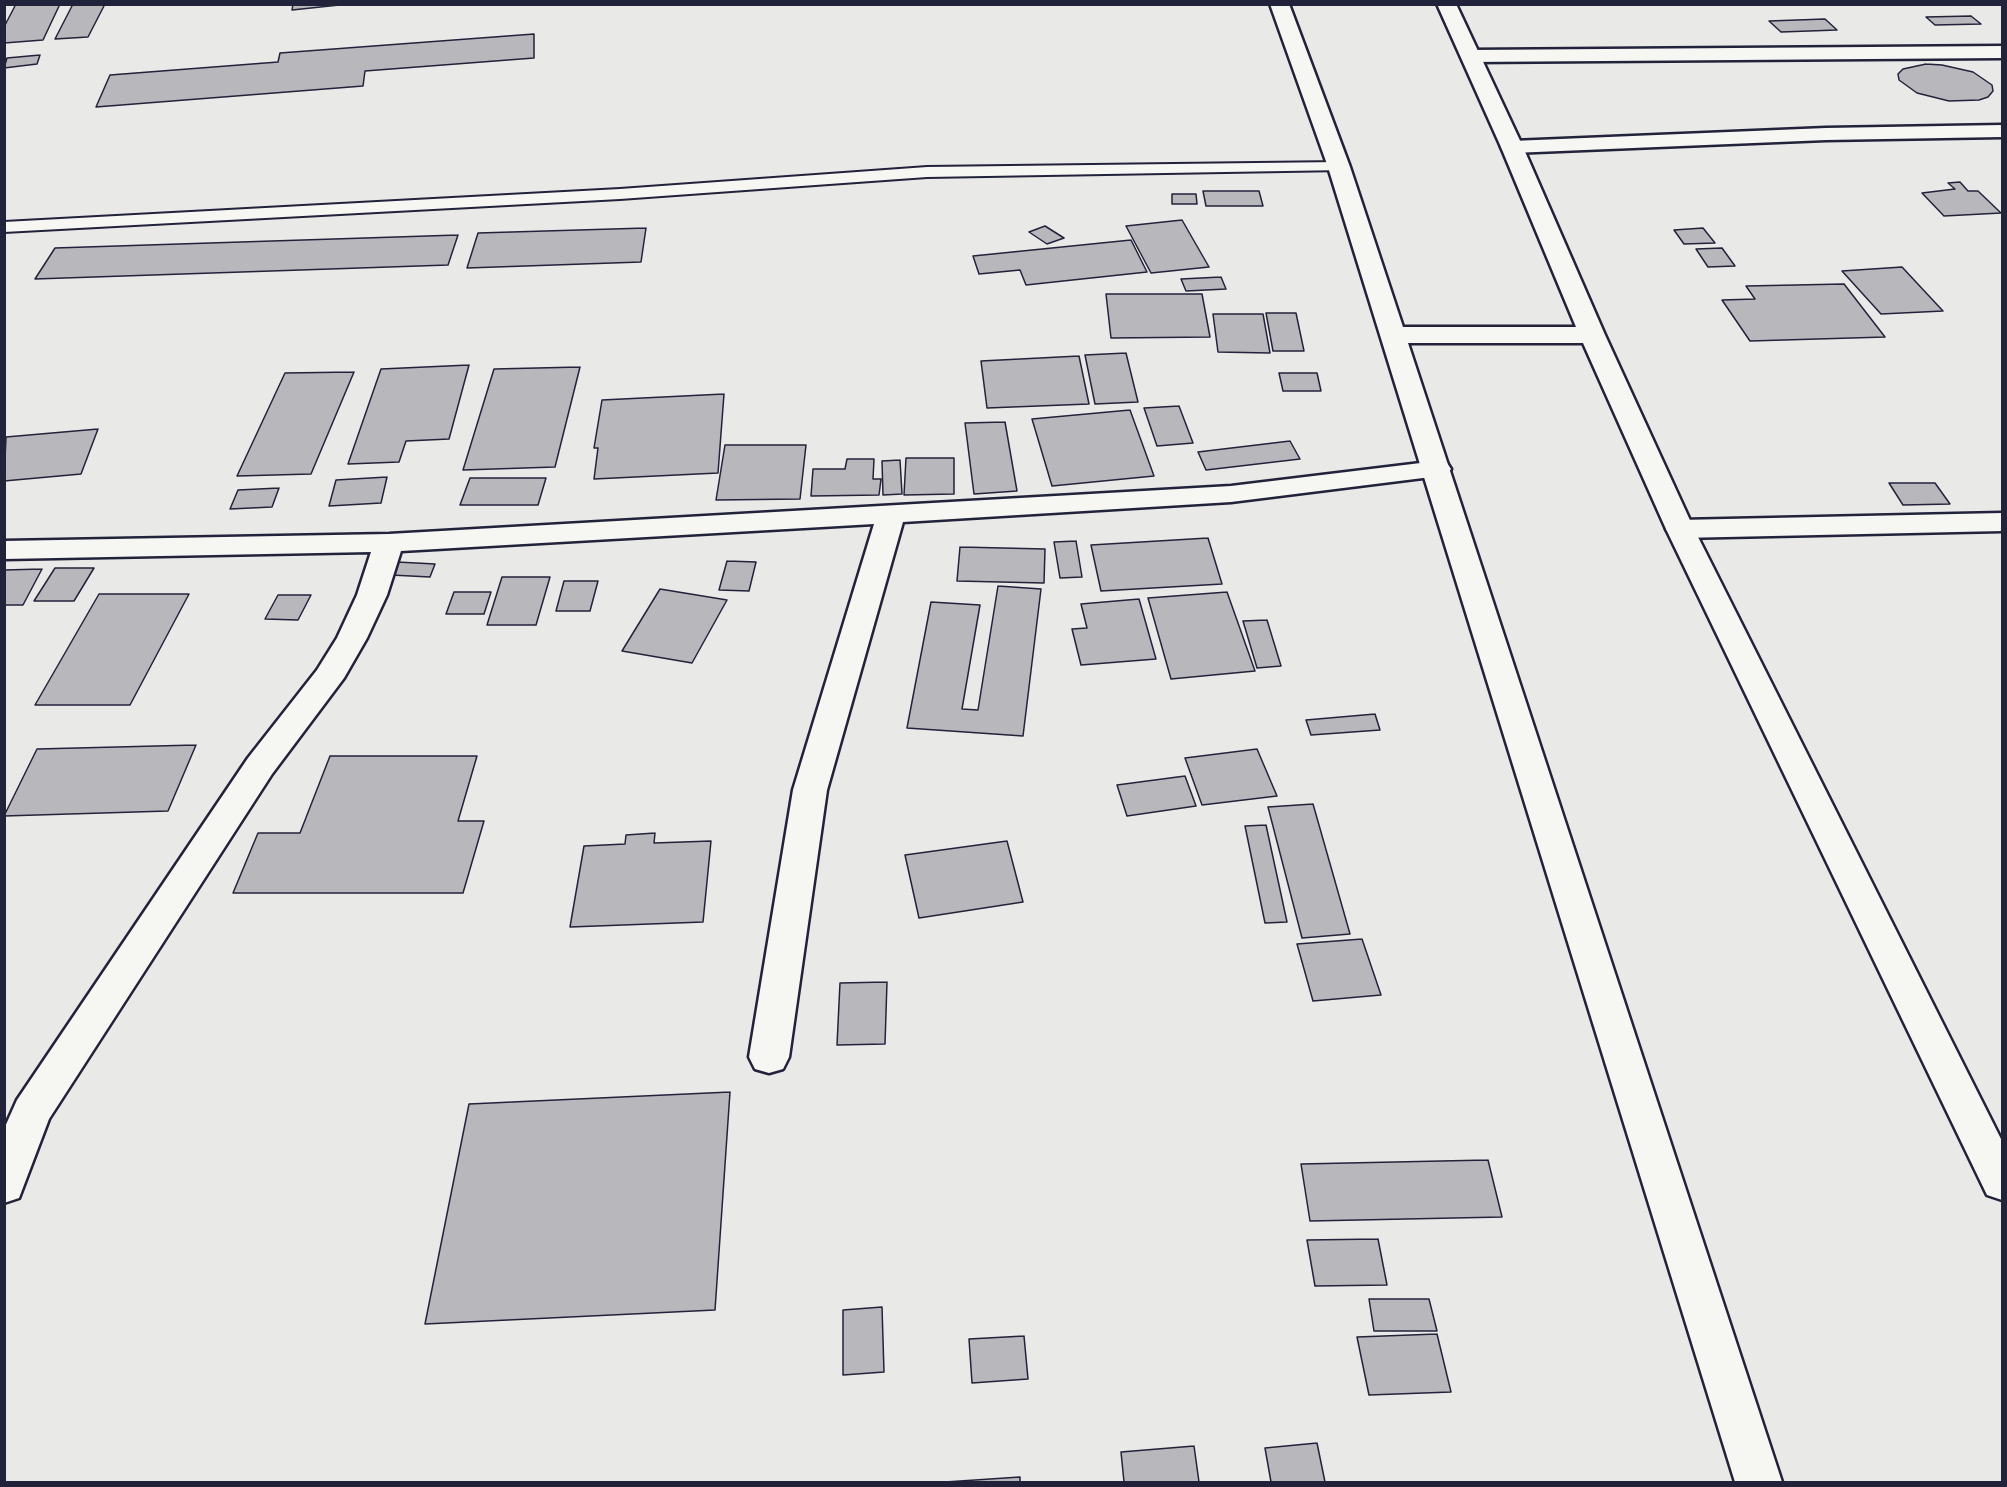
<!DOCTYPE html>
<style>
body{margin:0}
#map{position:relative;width:2007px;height:1487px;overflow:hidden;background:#e9e9e7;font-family:"Architects Daughter",sans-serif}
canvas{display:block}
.frame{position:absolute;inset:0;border:6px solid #22223b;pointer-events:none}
</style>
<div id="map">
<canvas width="2007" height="1487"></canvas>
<div class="frame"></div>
</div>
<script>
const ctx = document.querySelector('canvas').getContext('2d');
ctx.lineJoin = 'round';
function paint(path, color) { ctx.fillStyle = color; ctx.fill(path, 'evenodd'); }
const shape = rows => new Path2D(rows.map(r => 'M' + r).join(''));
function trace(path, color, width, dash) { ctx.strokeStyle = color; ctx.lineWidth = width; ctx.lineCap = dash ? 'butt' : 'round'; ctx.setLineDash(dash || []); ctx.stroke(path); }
const building = shape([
 [16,4,60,4,43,40,4,43,4,27,16,4],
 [73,4,105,4,88,37,55,39,73,4],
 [293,4,349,4,292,10,293,4],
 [1971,16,1981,24,1935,25,1926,17,1971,16],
 [1825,19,1837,30,1781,32,1769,21,1825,19],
 [534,34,534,58,365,71,363,86,96,107,110,75,278,62,280,53,534,34],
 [40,55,37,64,4,68,7,58,40,55],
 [1926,64,1942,65,1973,72,1992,85,1993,91,1988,97,1979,100,1949,101,1917,93,1899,80,1898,74,1903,69,1926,64],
 [1960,182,1968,191,1978,191,2001,213,1944,216,1922,193,1955,189,1948,183,1960,182],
 [1203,191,1259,191,1263,206,1206,206,1203,191],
 [1172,194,1196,194,1197,204,1172,204,1172,194],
 [1182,220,1209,267,1151,273,1126,226,1182,220],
 [1045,226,1064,238,1047,244,1029,232,1045,226],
 [646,228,641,262,467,268,478,233,646,228],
 [1703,228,1715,243,1684,244,1674,230,1703,228],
 [458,235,448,265,35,279,55,248,458,235],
 [1131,240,1147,272,1026,285,1020,270,979,274,973,256,1131,240],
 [1722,248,1735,266,1708,267,1696,249,1722,248],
 [1902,267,1943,311,1881,314,1842,271,1902,267],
 [1221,277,1226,289,1186,291,1181,279,1221,277],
 [1844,284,1885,337,1750,341,1722,300,1755,299,1746,286,1844,284],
 [1106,294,1202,294,1210,337,1111,338,1106,294],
 [1266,313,1296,313,1304,351,1273,351,1266,313],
 [1213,314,1263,314,1270,353,1218,352,1213,314],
 [1126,353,1138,402,1095,404,1085,355,1126,353],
 [1079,356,1089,404,987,408,981,361,1079,356],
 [469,365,449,439,406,441,399,462,348,464,381,369,469,365],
 [580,367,555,467,463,470,494,369,580,367],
 [354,372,311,474,237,476,285,373,354,372],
 [1279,373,1317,373,1321,391,1283,391,1279,373],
 [724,394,718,473,594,479,598,448,594,448,602,400,724,394],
 [1179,406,1193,443,1157,446,1144,408,1179,406],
 [1130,410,1154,476,1052,486,1032,419,1130,410],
 [1005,422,1017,491,974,494,965,423,1005,422],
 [98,429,81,474,4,481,6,437,98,429],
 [1290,441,1300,459,1206,470,1198,452,1290,441],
 [725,445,806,445,800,499,716,500,725,445],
 [906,458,954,458,954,494,904,495,906,458],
 [847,459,874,459,873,479,881,479,879,495,811,496,813,469,845,469,847,459],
 [900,460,902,494,883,495,882,461,900,460],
 [387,477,381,503,329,506,336,480,387,477],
 [470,478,546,478,538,505,460,505,470,478],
 [1889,483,1935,483,1950,504,1903,505,1889,483],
 [279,488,272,507,230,509,238,490,279,488],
 [1208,538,1222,584,1101,591,1091,545,1208,538],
 [1076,541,1082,577,1060,578,1054,542,1076,541],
 [960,547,1045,549,1044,583,957,581,960,547],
 [727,561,756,562,749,591,719,590,727,561],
 [397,562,435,564,430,577,391,575,397,562],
 [55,568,94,568,74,601,34,601,55,568],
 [42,569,23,605,4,605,4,570,42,569],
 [502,577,550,577,536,625,487,625,502,577],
 [564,581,598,581,590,611,556,611,564,581],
 [998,586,1041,589,1023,736,907,728,931,602,980,605,962,709,978,710,998,586],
 [660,589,727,600,692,663,622,651,660,589],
 [454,592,491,592,484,614,446,614,454,592],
 [1227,592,1255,671,1171,679,1148,598,1227,592],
 [99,594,189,594,130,705,35,705,99,594],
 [278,595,311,595,298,620,265,619,278,595],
 [1139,599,1156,659,1081,665,1072,629,1087,628,1081,604,1139,599],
 [1267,620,1281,666,1257,668,1243,621,1267,620],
 [1375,714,1380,730,1311,735,1306,720,1375,714],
 [196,745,168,811,4,816,37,749,196,745],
 [1257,749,1277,796,1202,805,1185,758,1257,749],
 [330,756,477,756,458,821,484,821,463,893,233,893,258,833,300,833,330,756],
 [1185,776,1196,806,1127,816,1117,785,1185,776],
 [1313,804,1350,934,1302,938,1268,807,1313,804],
 [1266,825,1287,922,1265,923,1245,826,1266,825],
 [655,833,654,843,711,841,703,922,570,927,584,846,625,844,626,835,655,833],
 [1007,841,1023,902,919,918,905,855,1007,841],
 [1362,939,1381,995,1313,1001,1297,944,1362,939],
 [887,982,885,1044,837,1045,840,983,887,982],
 [730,1092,715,1310,425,1324,469,1104,730,1092],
 [1488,1160,1502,1217,1310,1221,1301,1164,1488,1160],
 [1378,1239,1387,1285,1315,1286,1307,1240,1378,1239],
 [1369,1299,1429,1299,1437,1331,1374,1331,1369,1299],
 [882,1307,884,1372,843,1375,843,1310,882,1307],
 [1437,1334,1451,1392,1369,1395,1357,1337,1437,1334],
 [1024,1336,1028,1379,972,1383,969,1339,1024,1336],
 [1317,1443,1325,1482,1271,1482,1265,1448,1317,1443],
 [1194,1446,1199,1482,1124,1482,1121,1452,1194,1446],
 [1020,1477,1020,1482,945,1482,1020,1477]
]);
const lane = shape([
 [1339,162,1345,164,1347,167,1345,170,927,177,620,199,4,232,4,222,620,189,927,167,1339,162]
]);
const street = shape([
 [2002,46,2002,58,1471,62,1464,60,1461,56,1464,52,1471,50,2002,46],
 [2002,125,2002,137,1826,140,1512,153,1504,152,1501,147,1504,142,1512,141,1826,128,2002,125],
 [1437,461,1447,463,1451,469,1447,475,1231,502,903,522,827,790,789,1057,783,1069,769,1073,755,1069,749,1057,793,790,874,524,401,551,387,595,367,638,344,678,272,774,49,1119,19,1198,4,1203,4,1129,17,1100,248,758,317,670,337,638,357,595,371,552,4,559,4,541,389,534,1231,486,1437,461],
 [2002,513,2002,531,1680,538,1670,535,1666,529,1670,523,1680,520,2002,513]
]);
const highway = shape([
 [1270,4,1289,4,1350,167,1403,327,1576,327,1501,147,1437,4,1456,4,1523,147,1605,335,1694,529,2002,1141,2002,1200,1987,1195,1666,529,1583,343,1408,343,1782,1482,1735,1482,1328,167,1270,4]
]);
paint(building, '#b8b8bc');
trace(building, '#22223b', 1.5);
trace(lane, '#22223b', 4);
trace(street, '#22223b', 5);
trace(highway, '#22223b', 5);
paint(lane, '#f6f6f2');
paint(street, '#f6f6f2');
paint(highway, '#f6f6f2');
</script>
